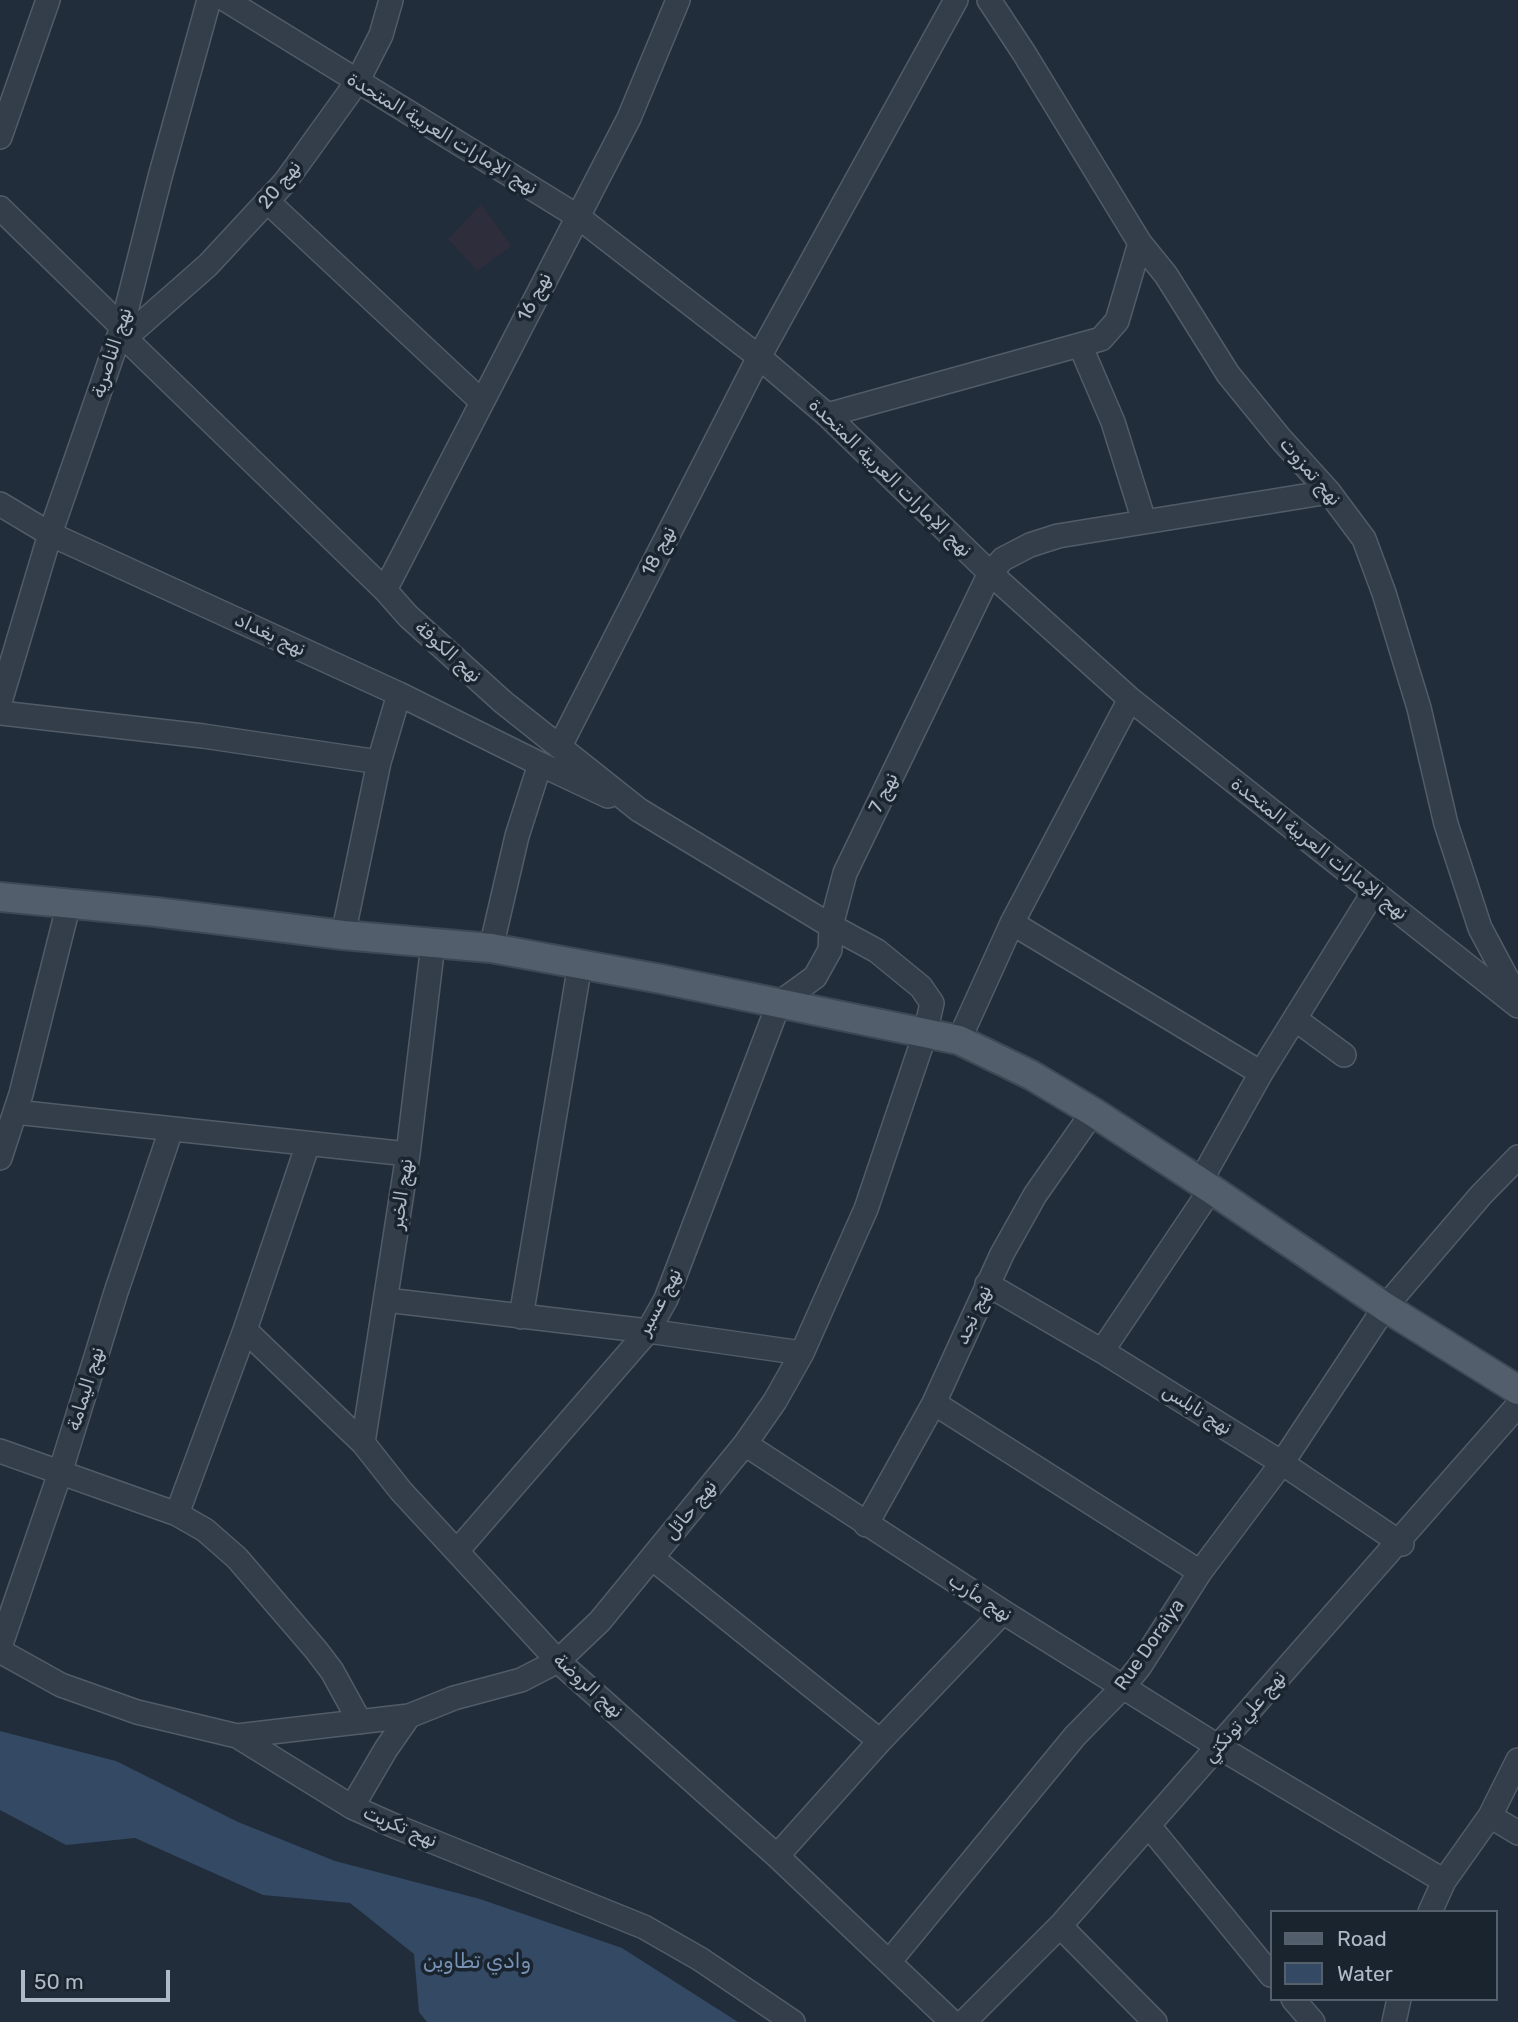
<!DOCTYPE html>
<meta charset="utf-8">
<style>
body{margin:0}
#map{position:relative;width:1518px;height:2022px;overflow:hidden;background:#212d3a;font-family:Rubik,sans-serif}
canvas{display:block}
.legend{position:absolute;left:1270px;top:1910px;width:228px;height:91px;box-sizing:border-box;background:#1a242f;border:2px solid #56606c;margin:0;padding:9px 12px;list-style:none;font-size:21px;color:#afb9c7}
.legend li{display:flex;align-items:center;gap:14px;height:35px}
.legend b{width:35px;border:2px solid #56606c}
.scale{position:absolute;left:21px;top:1970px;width:149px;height:32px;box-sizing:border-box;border:4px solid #afb9c7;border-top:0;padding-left:9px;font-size:21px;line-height:24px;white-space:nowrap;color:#afb9c7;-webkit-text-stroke:5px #1a242f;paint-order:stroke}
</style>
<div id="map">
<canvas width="1518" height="2022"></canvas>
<ul class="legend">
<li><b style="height:9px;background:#525e6b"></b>Road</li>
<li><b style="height:19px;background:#344963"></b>Water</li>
</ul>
<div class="scale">50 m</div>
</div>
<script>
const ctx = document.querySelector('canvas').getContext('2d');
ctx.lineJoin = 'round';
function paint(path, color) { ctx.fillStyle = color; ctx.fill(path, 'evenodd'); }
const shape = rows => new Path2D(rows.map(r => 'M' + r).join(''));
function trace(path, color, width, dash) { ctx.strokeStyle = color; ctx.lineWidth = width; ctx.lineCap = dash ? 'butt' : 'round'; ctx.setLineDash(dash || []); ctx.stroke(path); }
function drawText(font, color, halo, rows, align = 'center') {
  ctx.font = font + ' Rubik,Vazirmatn,sans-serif'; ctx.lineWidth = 7; ctx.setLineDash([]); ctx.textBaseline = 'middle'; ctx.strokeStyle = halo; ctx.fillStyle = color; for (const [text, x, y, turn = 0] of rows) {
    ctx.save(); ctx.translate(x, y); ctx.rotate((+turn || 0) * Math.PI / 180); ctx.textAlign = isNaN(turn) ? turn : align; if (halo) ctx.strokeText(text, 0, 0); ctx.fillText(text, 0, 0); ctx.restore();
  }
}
const medical = shape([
 [481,204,512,246,477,271,448,239]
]);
const water = shape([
 [0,1731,116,1761,238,1822,335,1861,480,1899,622,1948,738,2022,427,2022,419,2012,414,1954,350,1903,263,1895,135,1838,66,1845,0,1810]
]);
const minor = shape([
 [226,0,577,216,759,357,827,415,990,573,1130,699,1518,1006],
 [989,0,1024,53,1140,243,1166,275,1228,374,1280,438,1329,492,1364,539,1384,593,1419,708,1446,824,1480,928,1518,999],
 [0,137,48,0],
 [267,201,481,401],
 [0,208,122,327,125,338,385,590,408,616,503,702,639,810,831,926,877,951,921,987,932,1003,925,1034,866,1209,802,1353,775,1401,745,1444,600,1621,558,1661,521,1680,454,1698,409,1716,237,1736],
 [125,338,208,265,285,182,357,82,381,35,391,0],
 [1080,345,1113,422,1144,521],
 [827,415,1101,339,1117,321,1140,243],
 [0,504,50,534,399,694,540,764],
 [385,590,629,118,678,0],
 [0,702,50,534,122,327,160,177,209,0],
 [0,713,203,736,379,762],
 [560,746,759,357,956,0],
 [1012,923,1261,1073],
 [343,935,379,762,399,694],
 [491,948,517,836,540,764,608,796],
 [1295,1019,1344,1055],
 [959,1040,1012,923,1130,699],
 [15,1112,408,1154],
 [0,1158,21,1094,69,903],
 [1200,1182,1261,1073,1373,893],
 [987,1284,1102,1351,1282,1463,1402,1544],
 [386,1300,648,1331,802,1353],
 [521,1317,580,964],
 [245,1330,363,1443,401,1491,558,1661,777,1856,952,2022],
 [1102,1351,1211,1189],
 [934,1403,1200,1572],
 [363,1443,408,1154,433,944],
 [745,1444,1003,1612,1219,1747,1444,1881],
 [0,1451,177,1514,205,1530,237,1558,316,1650,332,1671,360,1722],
 [177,1514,245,1330,308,1144],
 [866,1525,934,1403,1002,1254,1035,1195,1093,1112],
 [457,1551,648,1331,666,1299,779,1003,815,977,830,950,831,926,845,873,990,573,1003,559,1030,545,1058,536,1329,492],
 [652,1558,880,1741],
 [0,1647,60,1473,116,1292,171,1130],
 [0,1651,61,1685,137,1712,237,1736,352,1807,397,1827,644,1927,700,1959,793,2022],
 [352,1807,386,1749,409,1716],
 [1490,1816,1518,1833],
 [1149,1826,1271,1975],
 [777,1856,880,1741,1003,1612],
 [1430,1912,1444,1881,1490,1816,1518,1760],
 [1060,1926,1155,2022],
 [889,1962,1075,1736,1123,1687,1140,1666,1200,1572,1282,1463,1385,1307,1481,1195,1518,1157],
 [1293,1999,1313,2022],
 [964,2022,1060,1926,1518,1405],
 [1394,2022,1399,1999]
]);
const major = shape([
 [0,897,156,912,343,935,491,948,661,979,959,1040,1031,1075,1093,1112,1211,1189,1385,1307,1518,1390]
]);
const streetNames = [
 ["نهج الإمارات العربية المتحدة",442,134,31],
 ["نهج 20",280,185,-51],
 ["نهج 16",535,297,-63],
 ["نهج الناصرية",112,353,-72],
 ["نهج تمزوت",1310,472,49],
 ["نهج الإمارات العربية المتحدة",890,478,44],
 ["نهج 18",659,551,-63],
 ["نهج بغداد",270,635,25],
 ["نهج الكوفة",448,652,42],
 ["نهج 7",884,793,-64],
 ["نهج الإمارات العربية المتحدة",1319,849,38],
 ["نهج الخبر",402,1194,-82],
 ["نهج عسير",660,1302,-62],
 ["نهج نجد",974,1315,-66],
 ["نهج اليمامة",86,1389,-73],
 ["نهج نابلس",1197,1410,32],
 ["نهج حائل",691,1510,-51],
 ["نهج مأرب",980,1598,33],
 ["Rue Doraiya",1150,1645,-55],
 ["نهج الروضة",588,1686,42],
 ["نهج علي تونكتي",1245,1717,-49],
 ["نهج تكريت",400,1827,23]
];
const waterNames = [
 ["وادي تطاوين",477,1962]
];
paint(medical, '#2e2d3c');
paint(water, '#344963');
trace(minor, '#525c68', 26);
trace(major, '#3e4854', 32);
trace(minor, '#343e4b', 23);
trace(major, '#525e6b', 28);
drawText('19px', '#afb9c7', '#1a242f', streetNames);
drawText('italic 21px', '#7691b1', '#1a242f', waterNames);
</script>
